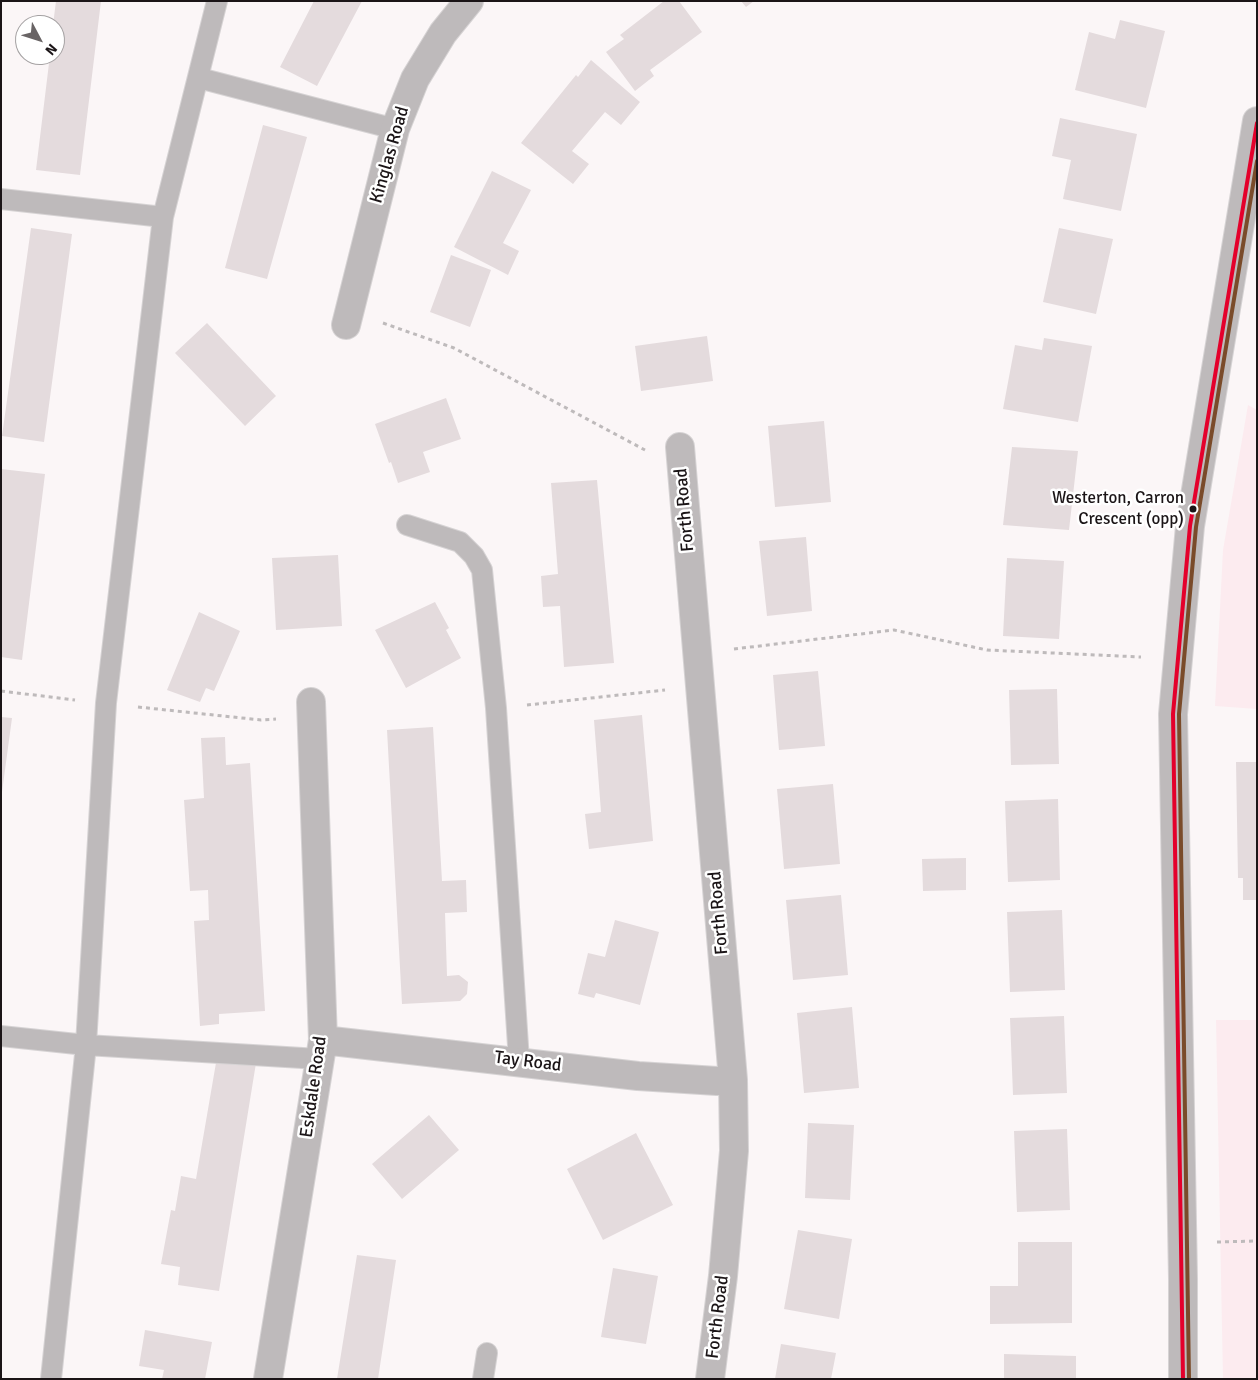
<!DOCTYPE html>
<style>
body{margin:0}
#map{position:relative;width:1258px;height:1380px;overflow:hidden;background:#fbf6f7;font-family:Signika,sans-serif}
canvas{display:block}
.frame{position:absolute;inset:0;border:2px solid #1b1517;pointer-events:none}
.north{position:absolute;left:15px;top:15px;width:50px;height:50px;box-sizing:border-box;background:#fff;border:1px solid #a4a1a2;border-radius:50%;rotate:130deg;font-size:14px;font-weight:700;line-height:20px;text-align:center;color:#1b1517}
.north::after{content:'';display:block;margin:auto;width:18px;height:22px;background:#696465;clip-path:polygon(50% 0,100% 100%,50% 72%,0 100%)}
</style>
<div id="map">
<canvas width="1258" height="1380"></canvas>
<div class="frame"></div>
<div class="north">N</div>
</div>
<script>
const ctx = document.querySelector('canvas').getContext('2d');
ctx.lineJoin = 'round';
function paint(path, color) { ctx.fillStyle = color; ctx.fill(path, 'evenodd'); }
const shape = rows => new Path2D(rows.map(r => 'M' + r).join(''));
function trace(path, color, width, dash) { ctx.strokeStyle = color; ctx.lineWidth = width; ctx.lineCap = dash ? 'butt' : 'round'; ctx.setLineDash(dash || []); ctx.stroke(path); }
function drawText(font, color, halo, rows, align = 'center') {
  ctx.font = font + ' Signika,sans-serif'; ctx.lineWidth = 5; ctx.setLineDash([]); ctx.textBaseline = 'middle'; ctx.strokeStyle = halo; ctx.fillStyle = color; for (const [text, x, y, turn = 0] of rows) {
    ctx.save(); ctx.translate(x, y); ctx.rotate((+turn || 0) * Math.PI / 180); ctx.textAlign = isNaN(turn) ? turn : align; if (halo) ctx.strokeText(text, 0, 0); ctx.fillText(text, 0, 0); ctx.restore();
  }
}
const built = shape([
 [1248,405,1257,410,1257,709,1215,706,1223,550],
 [1216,1020,1257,1020,1257,1379,1223,1379]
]);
const building = shape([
 [56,1,101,1,80,175,36,170,50,55,55,55,55,25,53,25],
 [314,1,362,1,317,86,280,67],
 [664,1,679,1,702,32,650,70,654,76,635,91,606,52,624,39,620,35],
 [741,1,754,1,746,7],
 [1120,20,1165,31,1146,108,1075,90,1089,32,1115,39],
 [591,60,640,102,621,125,605,112,572,151,589,164,573,184,521,143,576,75,578,77],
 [1060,118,1137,134,1121,211,1063,199,1071,160,1052,156],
 [263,125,307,137,267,279,225,268],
 [492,171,531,190,503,243,519,251,508,275,454,247],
 [31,228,72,234,44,442,2,436],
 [1059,228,1113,239,1096,314,1043,302],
 [451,255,491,270,470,327,430,312],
 [207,323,276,396,245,426,175,353],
 [707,336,713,381,641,391,635,346],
 [1044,338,1092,346,1078,422,1003,409,1015,345,1042,350],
 [446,398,461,439,423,452,430,472,398,483,391,462,389,463,375,424],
 [824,421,831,502,775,507,768,426],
 [1012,447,1078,451,1069,530,1003,525],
 [1,469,45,474,22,660,1,657],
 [597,480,614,663,564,667,560,606,543,607,541,576,558,574,551,483],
 [806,537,812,611,767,616,759,541],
 [338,555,342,626,276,630,272,558],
 [1007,558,1064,561,1059,639,1003,636],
 [435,602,449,628,446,630,461,658,406,688,375,630],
 [199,612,240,631,214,691,206,688,200,702,167,690],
 [818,671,825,746,779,750,773,675],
 [1057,689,1059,764,1011,765,1009,690],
 [642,715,653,841,589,849,585,814,601,812,594,720],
 [1,717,12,718,2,792,1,792],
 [433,727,442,881,466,880,467,912,445,913,447,976,459,975,468,982,467,994,460,1001,402,1004,387,730],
 [225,737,226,765,250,763,265,1011,219,1014,219,1024,200,1026,194,921,209,920,208,890,190,891,184,800,204,798,201,738],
 [1236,762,1257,762,1257,900,1243,900,1243,878,1238,878],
 [833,784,840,864,784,869,777,789],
 [1058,799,1060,880,1008,882,1005,801],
 [966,858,966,890,923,891,922,859],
 [841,895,848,975,793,980,786,900],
 [1062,910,1065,990,1010,992,1007,912],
 [615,920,659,932,640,1005,596,993,594,998,578,994,588,953,605,957],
 [852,1007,859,1088,804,1093,797,1013],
 [1064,1016,1067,1093,1013,1095,1010,1018],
 [217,1057,256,1063,219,1291,178,1285,180,1267,161,1264,171,1210,175,1211,181,1176,196,1179],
 [429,1115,459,1150,402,1199,372,1164],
 [808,1123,854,1125,850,1200,805,1198],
 [1067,1129,1070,1210,1017,1212,1014,1131],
 [636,1133,673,1205,603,1240,567,1169],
 [798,1230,852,1239,839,1319,784,1309],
 [1018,1242,1072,1242,1072,1323,990,1324,990,1286,1018,1286],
 [357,1255,396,1260,378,1379,337,1379],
 [613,1268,658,1276,646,1344,601,1337],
 [145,1330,212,1342,205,1379,162,1379,164,1370,139,1366],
 [781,1344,836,1353,831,1379,775,1379],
 [1004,1354,1076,1356,1076,1379,1004,1379]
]);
const path = shape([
 [383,323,454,348,645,450],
 [734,649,894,630,987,650,1141,657],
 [1,691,75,700],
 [527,705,665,690],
 [138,707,261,720,276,719],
 [1217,1242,1257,1241]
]);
const lane = shape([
 [199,78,395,129],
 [1,199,163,217],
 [407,525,460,542,474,556,482,570,496,708,519,1061],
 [1,1036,86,1045,319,1059],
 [51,1379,86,1045,106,703,163,217,217,1],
 [483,1379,487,1353]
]);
const street = shape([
 [346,325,395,129,415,79,443,33,469,1],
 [680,447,733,1080,734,1151,723,1276,710,1379],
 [323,1040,638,1076,717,1081,733,1080],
 [268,1379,323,1040,311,702]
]);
const secondary = shape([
 [1183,1379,1183,1279,1173,714,1190,526,1257,121]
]);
const bus1 = shape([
 [1183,1379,1173,714,1190,526,1257,123]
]);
const bus2 = shape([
 [1189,1379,1179,714,1196,527,1257,161]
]);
const markers = [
 [1193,509,4.5,"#1b1517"]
];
const busNames = [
 ["Westerton, Carron",1184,499],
 ["Crescent (opp)",1184,520]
];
const streetNames = [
 ["Kinglas Road",390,155,-74],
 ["Forth Road",685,510,-95],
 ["Forth Road",719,913,-95],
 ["Tay Road",528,1062,7],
 ["Eskdale Road",314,1087,-82],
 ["Forth Road",718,1317,-83]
];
paint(built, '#fcebef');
paint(building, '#e4dbdd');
trace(lane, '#d6d3d4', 22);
trace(street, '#d6d3d4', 30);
trace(secondary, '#d6d3d4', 30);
trace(path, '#bebabb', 3, [4, 4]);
trace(lane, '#bebabb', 20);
trace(street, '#bebabb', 28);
trace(secondary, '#bebabb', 28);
trace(bus1, '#e4002b', 4);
trace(bus2, '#7a4b2a', 4);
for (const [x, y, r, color] of markers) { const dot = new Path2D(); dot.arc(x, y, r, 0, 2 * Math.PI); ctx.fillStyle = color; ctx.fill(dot); trace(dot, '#fff', 2); }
drawText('17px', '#1b1517', '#fff', busNames, 'right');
drawText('18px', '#1b1517', '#fff', streetNames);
</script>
